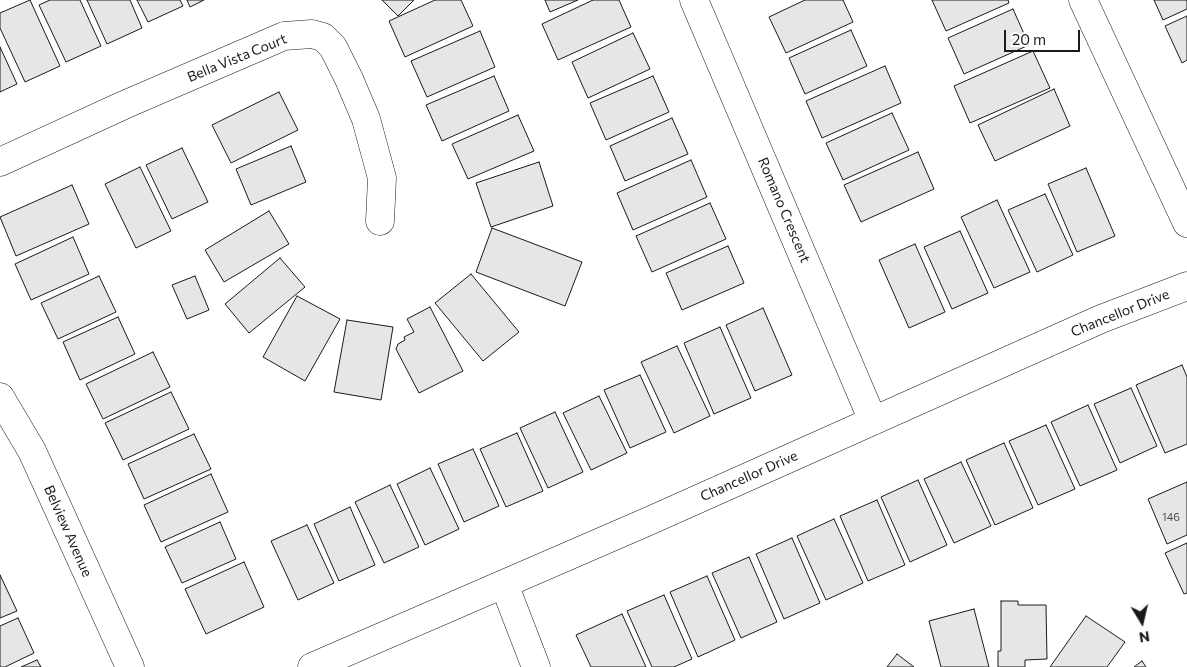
<!DOCTYPE html>
<style>
body{margin:0}
#map{position:relative;width:1187px;height:667px;overflow:hidden;background:#fff;font-family:Commissioner,sans-serif}
canvas{display:block}
.north{position:absolute;left:1117px;top:597px;width:50px;height:50px;-webkit-text-stroke:4px #fff;paint-order:stroke;rotate:171deg;font-size:14px;font-weight:700;line-height:20px;text-align:center;color:#1a1a1a}
.north::after{content:'';display:block;margin:auto;width:18px;height:22px;background:#1a1a1a;clip-path:polygon(50% 0,100% 100%,50% 72%,0 100%)}
.scale{position:absolute;left:1004px;top:30px;width:76px;height:22px;box-sizing:border-box;border:2px solid #1a1a1a;border-top:0;padding-left:6px;font-size:15px;line-height:18px;white-space:nowrap;color:#1a1a1a;-webkit-text-stroke:4px #fff;paint-order:stroke}
</style>
<div id="map">
<canvas width="1187" height="667"></canvas>
<div class="north">N</div>
<div class="scale">20 m</div>
</div>
<script>
const ctx = document.querySelector('canvas').getContext('2d');
ctx.lineJoin = 'round';
function paint(path, color) { ctx.fillStyle = color; ctx.fill(path, 'evenodd'); }
const shape = rows => new Path2D(rows.map(r => 'M' + r).join(''));
function trace(path, color, width, dash) { ctx.strokeStyle = color; ctx.lineWidth = width; ctx.lineCap = dash ? 'butt' : 'round'; ctx.setLineDash(dash || []); ctx.stroke(path); }
function drawText(font, color, halo, rows, align = 'center') {
  ctx.font = font + ' Commissioner,sans-serif'; ctx.lineWidth = 4; ctx.setLineDash([]); ctx.textBaseline = 'middle'; ctx.strokeStyle = halo; ctx.fillStyle = color; for (const [text, x, y, turn = 0] of rows) {
    ctx.save(); ctx.translate(x, y); ctx.rotate((+turn || 0) * Math.PI / 180); ctx.textAlign = isNaN(turn) ? turn : align; if (halo) ctx.strokeText(text, 0, 0); ctx.fillText(text, 0, 0); ctx.restore();
  }
}
const building = shape([
 [30,0,60,66,25,82,0,28,0,13,30,0],
 [50,0,80,0,101,46,66,62,39,5,50,0],
 [87,0,130,0,142,28,107,44,87,0],
 [137,0,180,0,183,6,148,22,137,0],
 [187,0,204,0,190,7,187,0],
 [382,0,414,0,398,16,382,0],
 [435,0,461,0,473,26,405,57,389,21,435,0],
 [545,0,578,0,550,12,545,0],
 [593,0,619,0,631,27,558,60,542,24,593,0],
 [805,0,843,0,853,22,786,53,769,17,805,0],
 [932,0,1008,0,1009,3,946,31,932,0],
 [1154,0,1187,0,1187,9,1163,20,1154,0],
 [1013,9,1029,45,964,74,948,38,1013,9],
 [1187,16,1187,60,1182,63,1165,26,1187,16],
 [851,30,867,66,805,94,789,58,851,30],
 [480,31,495,67,427,97,411,61,480,31],
 [633,33,650,69,588,98,572,62,633,33],
 [0,47,17,84,0,92,0,47],
 [1033,51,1050,88,970,123,954,86,1033,51],
 [885,66,901,103,822,138,806,101,885,66],
 [494,76,509,111,442,141,426,105,494,76],
 [653,76,669,112,606,140,590,103,653,76],
 [1054,89,1070,126,995,161,978,125,1054,89],
 [279,92,298,130,231,163,212,125,279,92],
 [892,113,909,150,843,180,826,143,892,113],
 [518,115,534,151,468,179,452,144,518,115],
 [672,118,688,154,625,181,610,146,672,118],
 [291,146,306,182,251,205,236,169,291,146],
 [182,148,208,202,172,219,146,165,182,148],
 [918,152,934,189,861,222,844,185,918,152],
 [691,160,707,197,633,230,617,193,691,160],
 [539,162,553,206,491,227,476,183,539,162],
 [140,167,171,231,136,248,105,184,140,167],
 [1086,168,1115,236,1077,252,1048,184,1086,168],
 [72,185,89,224,16,256,0,217,72,185],
 [1045,194,1073,255,1037,272,1008,210,1045,194],
 [997,200,1030,272,994,288,961,217,997,200],
 [710,203,726,239,652,272,636,236,710,203],
 [269,211,289,244,224,282,205,250,269,211],
 [492,228,582,262,565,306,476,272,492,228],
 [960,231,988,293,952,309,924,247,960,231],
 [73,237,89,274,31,300,15,264,73,237],
 [915,244,945,312,909,328,879,260,915,244],
 [728,246,744,283,682,310,666,273,728,246],
 [280,258,305,287,249,333,225,304,280,258],
 [471,274,519,332,483,361,435,303,471,274],
 [99,276,116,312,58,339,41,303,99,276],
 [195,276,209,310,187,319,172,285,195,276],
 [297,296,340,319,305,381,263,357,297,296],
 [430,307,463,371,419,393,396,349,398,344,405,340,404,337,414,332,407,319,430,307],
 [763,308,792,375,755,391,726,325,763,308],
 [118,317,135,354,80,380,63,342,118,317],
 [347,320,393,327,381,400,334,392,347,320],
 [720,327,751,398,714,414,684,343,720,327],
 [677,346,710,416,674,433,641,362,677,346],
 [153,352,170,387,103,419,86,384,153,352],
 [1182,365,1187,377,1187,444,1165,453,1136,385,1182,365],
 [640,375,666,432,630,448,604,390,640,375],
 [1131,388,1157,446,1120,463,1094,404,1131,388],
 [171,392,189,429,123,460,105,423,171,392],
 [599,396,627,453,591,470,563,413,599,396],
 [1088,405,1117,470,1080,486,1051,422,1088,405],
 [555,412,583,472,548,488,520,428,555,412],
 [1046,425,1075,489,1038,505,1009,441,1046,425],
 [517,433,543,491,506,507,480,449,517,433],
 [194,434,211,469,144,499,128,464,194,434],
 [1004,443,1033,508,995,525,966,460,1004,443],
 [473,449,499,506,464,522,438,464,473,449],
 [961,462,991,526,954,543,924,479,961,462],
 [430,468,459,529,425,545,397,484,430,468],
 [211,474,228,512,161,542,144,505,211,474],
 [918,480,947,545,910,562,881,497,918,480],
 [1187,482,1187,535,1167,544,1148,499,1187,482],
 [390,485,419,547,384,563,355,502,390,485],
 [877,500,905,565,868,581,840,516,877,500],
 [350,507,375,565,339,581,314,524,350,507],
 [834,519,863,583,826,600,797,536,834,519],
 [220,522,236,559,182,583,165,547,220,522],
 [307,525,334,583,298,600,271,541,307,525],
 [792,538,820,603,784,619,756,554,792,538],
 [1187,543,1187,593,1184,594,1165,553,1187,543],
 [749,557,777,622,741,638,712,573,749,557],
 [244,562,264,607,206,634,185,589,244,562],
 [0,575,17,611,0,618,0,575],
 [707,576,735,640,698,657,670,592,707,576],
 [664,595,692,659,674,667,652,667,627,611,664,595],
 [1001,601,1018,601,1018,605,1046,605,1047,659,1025,660,1025,667,998,667,998,651,1001,651,1001,601],
 [974,609,989,667,941,667,929,621,974,609],
 [622,614,646,667,591,667,576,635,622,614],
 [1086,616,1125,642,1107,667,1050,667,1086,616],
 [18,618,34,653,5,667,0,667,0,626,18,618],
 [897,654,914,667,887,667,897,654],
 [37,660,41,667,21,667,37,660],
 [1142,661,1146,667,1134,667,1142,661]
]);
const minor = shape([
 [694,0,873,421],
 [1083,0,1187,223],
 [0,162,124,105,284,36,312,34,323,37,333,47,349,79,366,119,382,178,380,221],
 [0,397,32,451,130,667],
 [504,584,536,667],
 [312,667,649,521,1101,319,1187,286]
]);
const numberNames = [
 ["146",1171,517]
];
const streetNames = [
 ["Bella Vista Court",237,58,-22],
 ["Romano Crescent",784,210,67],
 ["Chancellor Drive",1120,313,-22],
 ["Chancellor Drive",749,476,-24],
 ["Belview Avenue",68,531,66]
];
paint(building, '#e6e6e6');
trace(building, '#1a1a1a', 1);
trace(minor, '#1a1a1a', 29);
trace(minor, '#fff', 28);
drawText('11px', '#4d4d4d', null, numberNames);
drawText('14px', '#1a1a1a', '#fff', streetNames);
</script>
